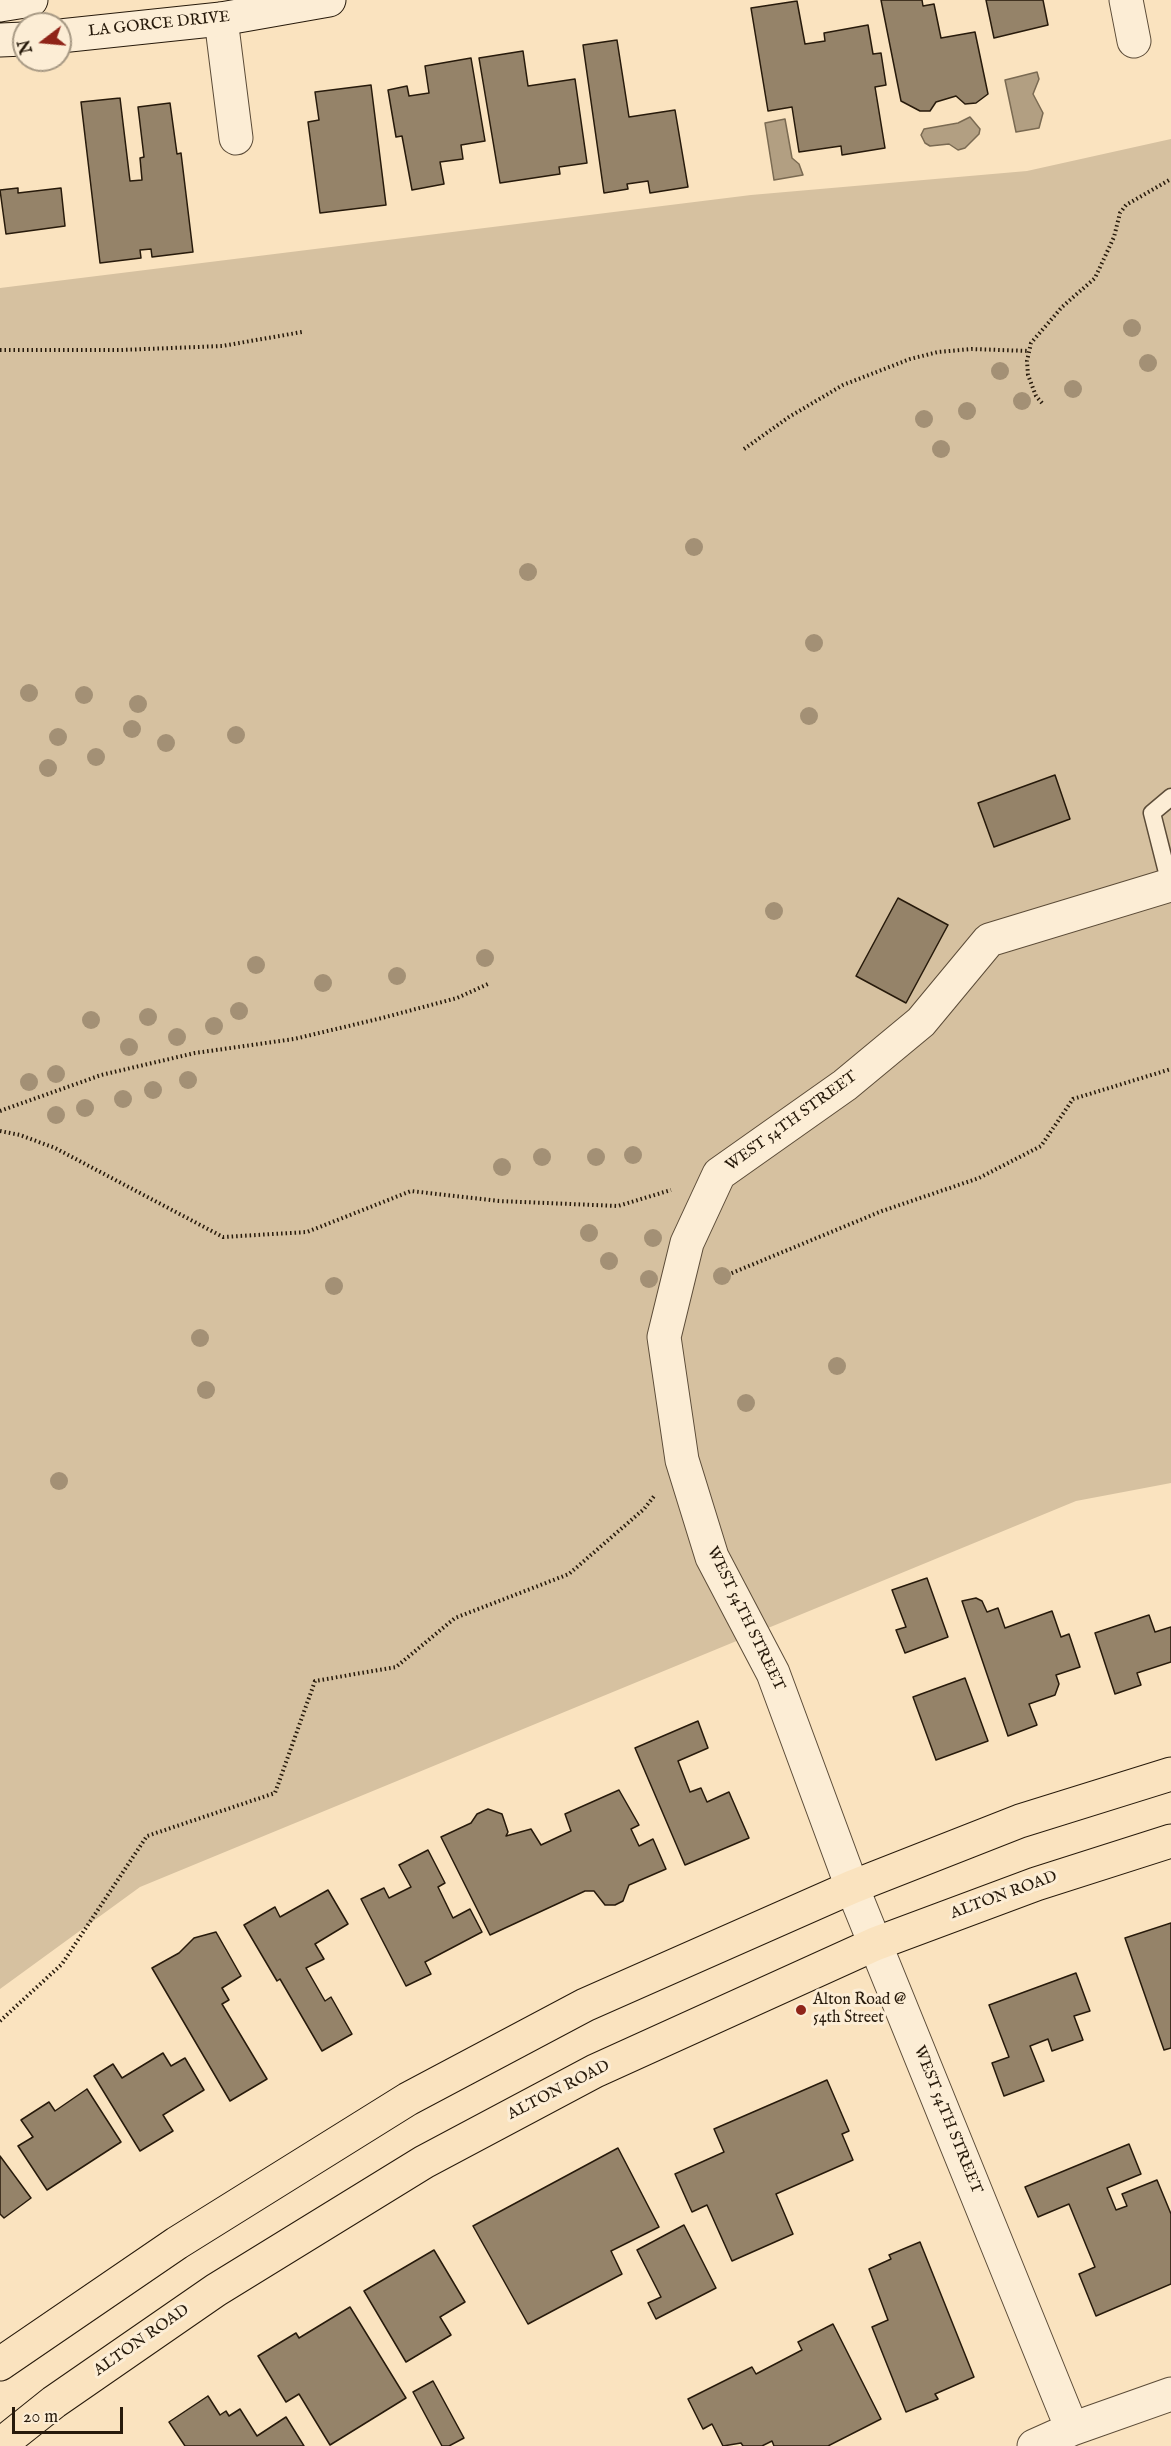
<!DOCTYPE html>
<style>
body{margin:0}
#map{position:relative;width:1171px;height:2446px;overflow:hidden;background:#fae3bf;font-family:"IM FELL English",serif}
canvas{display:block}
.north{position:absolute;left:12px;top:12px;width:60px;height:60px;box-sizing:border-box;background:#fcedd5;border:2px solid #a79984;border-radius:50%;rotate:254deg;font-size:16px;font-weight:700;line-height:24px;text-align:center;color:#271a0b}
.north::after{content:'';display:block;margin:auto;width:21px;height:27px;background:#8f2418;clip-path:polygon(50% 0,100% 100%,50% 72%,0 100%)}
.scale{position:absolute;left:12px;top:2407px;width:111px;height:27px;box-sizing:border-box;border:3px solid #271a0b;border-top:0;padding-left:8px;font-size:18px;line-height:21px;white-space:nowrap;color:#271a0b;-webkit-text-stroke:4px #fcedd5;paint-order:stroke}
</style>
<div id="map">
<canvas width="1171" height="2446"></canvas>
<div class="north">N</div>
<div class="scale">20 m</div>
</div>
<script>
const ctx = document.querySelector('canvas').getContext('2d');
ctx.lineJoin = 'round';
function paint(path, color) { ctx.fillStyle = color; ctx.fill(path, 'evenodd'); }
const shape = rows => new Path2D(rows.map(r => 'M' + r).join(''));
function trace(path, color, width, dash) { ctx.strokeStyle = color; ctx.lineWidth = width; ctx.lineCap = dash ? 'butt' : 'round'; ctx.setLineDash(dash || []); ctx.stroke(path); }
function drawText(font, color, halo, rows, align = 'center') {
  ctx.font = font + ' "IM FELL English",serif'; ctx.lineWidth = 6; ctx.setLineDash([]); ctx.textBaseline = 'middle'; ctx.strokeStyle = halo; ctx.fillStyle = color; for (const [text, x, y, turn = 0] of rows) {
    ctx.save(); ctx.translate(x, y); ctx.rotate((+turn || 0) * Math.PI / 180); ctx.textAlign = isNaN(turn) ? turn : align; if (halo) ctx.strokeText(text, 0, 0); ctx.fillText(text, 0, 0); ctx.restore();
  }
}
const green = shape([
 [1171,139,1171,1483,1076,1501,140,1887,0,1989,0,288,751,195,1027,171]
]);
const water = shape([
 [1037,72,1039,79,1033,94,1043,113,1039,128,1016,132,1005,80,1037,72],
 [970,117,980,129,979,134,965,148,958,150,949,144,930,146,925,143,921,135,924,129,958,123,970,117],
 [785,119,792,158,799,164,803,175,774,180,765,123,785,119]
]);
const building = shape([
 [881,0,922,0,923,6,934,4,941,38,975,32,988,94,976,103,965,104,956,96,936,102,930,111,920,111,901,101,881,0],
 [986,0,1043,0,1048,25,994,38,986,0],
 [797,1,805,44,825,41,824,33,868,25,873,54,881,53,886,85,875,87,885,148,842,155,841,146,799,152,792,107,768,111,751,8,797,1],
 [617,40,629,117,675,110,688,187,650,193,648,181,627,184,628,189,604,193,583,45,617,40],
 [523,51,528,86,575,79,587,163,559,167,560,174,500,183,479,58,523,51],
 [471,58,485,141,461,145,463,159,440,162,444,184,412,190,402,136,396,137,388,90,407,86,409,96,429,93,425,66,471,58],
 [371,85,386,205,320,213,308,122,319,120,315,92,371,85],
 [120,98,130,181,142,180,140,158,144,157,138,107,170,103,177,154,181,153,193,252,152,257,151,249,140,250,141,258,100,263,81,102,120,98],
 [18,188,18,193,61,188,65,226,6,234,0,190,18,188],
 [1055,775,1070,819,994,847,978,803,1055,775],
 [898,898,948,925,906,1003,856,976,898,898],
 [927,1578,948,1637,905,1653,896,1630,906,1627,892,1590,927,1578],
 [976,1598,982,1601,987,1612,998,1608,1005,1628,1052,1611,1061,1637,1069,1634,1080,1667,1056,1675,1059,1684,1055,1695,1029,1704,1037,1725,1008,1736,962,1601,976,1598],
 [1149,1615,1155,1632,1171,1627,1171,1662,1137,1673,1141,1685,1115,1694,1095,1633,1149,1615],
 [965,1678,988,1741,936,1760,913,1697,965,1678],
 [698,1721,708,1748,678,1761,690,1792,701,1788,707,1802,729,1792,749,1838,685,1865,635,1748,698,1721],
 [619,1790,639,1825,631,1829,639,1846,653,1839,666,1869,629,1885,623,1901,615,1905,605,1905,594,1891,585,1891,490,1935,441,1837,471,1823,477,1814,488,1809,502,1814,508,1832,506,1836,531,1829,541,1845,571,1831,565,1814,619,1790],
 [428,1850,445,1883,438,1887,453,1918,470,1909,482,1932,425,1962,431,1974,406,1986,361,1899,384,1888,389,1898,411,1887,399,1865,428,1850],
 [328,1890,348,1924,315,1944,324,1959,306,1968,325,2001,331,1997,352,2034,322,2051,280,1979,277,1981,244,1925,275,1907,280,1917,328,1890],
 [1171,1923,1171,2048,1164,2050,1125,1938,1171,1923],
 [216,1932,241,1976,222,1988,229,2000,222,2004,267,2079,230,2101,152,1968,179,1953,194,1938,216,1932],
 [1076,1973,1090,2011,1074,2016,1083,2040,1052,2051,1048,2039,1030,2046,1044,2081,1004,2096,992,2063,1009,2057,989,2005,1076,1973],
 [163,2053,171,2066,185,2058,204,2090,163,2115,173,2131,140,2151,94,2076,113,2064,122,2078,163,2053],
 [827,2080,849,2131,842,2134,853,2160,776,2194,793,2234,732,2261,707,2205,692,2212,675,2174,724,2152,714,2129,827,2080],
 [87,2089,121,2142,47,2190,18,2146,33,2137,21,2120,49,2102,55,2111,87,2089],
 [1129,2144,1141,2174,1107,2188,1116,2210,1127,2206,1122,2194,1157,2180,1171,2214,1171,2284,1096,2316,1079,2274,1095,2267,1069,2204,1038,2217,1025,2187,1129,2144],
 [618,2148,659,2227,611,2251,622,2274,528,2324,473,2226,618,2148],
 [0,2156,31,2198,4,2218,0,2214,0,2156],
 [684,2225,716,2288,656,2319,648,2303,661,2297,637,2250,684,2225],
 [920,2242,974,2377,935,2394,938,2399,906,2412,872,2327,888,2320,869,2269,891,2259,889,2255,920,2242],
 [434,2250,465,2302,440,2317,451,2335,406,2362,364,2291,434,2250],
 [350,2307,406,2398,330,2445,299,2394,286,2402,258,2356,296,2333,299,2338,350,2307],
 [833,2324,881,2419,828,2446,774,2446,772,2441,762,2446,743,2446,741,2443,723,2446,712,2424,703,2429,688,2399,752,2367,756,2374,802,2350,798,2342,833,2324],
 [433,2381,464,2438,449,2446,442,2446,413,2392,433,2381],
 [208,2396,220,2415,226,2411,229,2416,240,2409,257,2436,286,2417,304,2446,185,2446,169,2422,208,2396]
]);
const path = shape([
 [0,350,121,350,222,346,302,332],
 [1042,403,1036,396,1028,375,1027,361,1031,343,1062,307,1095,278,1114,237,1120,213,1126,205,1171,179],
 [744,449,789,417,843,385,910,359,938,352,972,349,1029,351],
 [0,1111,101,1075,195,1053,294,1039,382,1018,457,998,488,984],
 [0,1131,20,1135,55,1148,223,1237,307,1232,411,1191,499,1201,618,1206,671,1190],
 [715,1280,882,1211,979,1178,1041,1146,1073,1099,1171,1069],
 [0,2021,62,1964,147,1836,275,1793,315,1681,396,1667,455,1618,569,1574,644,1509,655,1495]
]);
const service = shape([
 [1171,797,1152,813,1171,888]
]);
const minor = shape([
 [1126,0,1134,41],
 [221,19,236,138],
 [1072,2429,852,1887,773,1673,712,1557,682,1460,664,1337,687,1243,719,1174,845,1085,921,1022,989,940,1170,885],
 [1034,2446,1072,2429,1171,2394]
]);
const secondary = shape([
 [0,5,31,0],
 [60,36,221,19,329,0],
 [0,40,24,39]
]);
const primary = shape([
 [0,2364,177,2243,408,2099,585,2005,852,1887,1020,1821,1171,1774],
 [0,2445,54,2402,216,2290,424,2162,595,2071,875,1944,1036,1884,1171,1841]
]);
const trees = [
 [1132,328],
 [1148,363],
 [1000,371],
 [1073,389],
 [1022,401],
 [967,411],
 [924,419],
 [941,449],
 [694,547],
 [528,572],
 [814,643],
 [29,693],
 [84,695],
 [138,704],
 [809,716],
 [132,729],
 [236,735],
 [58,737],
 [166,743],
 [96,757],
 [48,768],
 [774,911],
 [485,958],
 [256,965],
 [397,976],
 [323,983],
 [239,1011],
 [148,1017],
 [91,1020],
 [214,1026],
 [177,1037],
 [129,1047],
 [56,1074],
 [188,1080],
 [29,1082],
 [153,1090],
 [123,1099],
 [85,1108],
 [56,1115],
 [633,1155],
 [542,1157],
 [596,1157],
 [502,1167],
 [589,1233],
 [653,1238],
 [609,1261],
 [722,1276],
 [649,1279],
 [334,1286],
 [200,1338],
 [837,1366],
 [206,1390],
 [746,1403],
 [59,1481]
];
const markers = [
 [801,2010,6,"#8f2418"]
];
const streetNames = [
 ["LA GORCE DRIVE",159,25,-6],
 ["WEST 54TH STREET",792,1122,-36],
 ["WEST 54TH STREET",745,1619,64],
 ["ALTON ROAD",1004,1896,-20],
 ["ALTON ROAD",559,2091,-27],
 ["WEST 54TH STREET",947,2120,68],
 ["ALTON ROAD",142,2341,-35]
];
const poiNames = [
 ["Alton Road @",813,2001],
 ["54th Street",813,2019]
];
paint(green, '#d6c1a0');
paint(water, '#b29f82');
trace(water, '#7a6a52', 1.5);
paint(building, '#958369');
trace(building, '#271a0b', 1.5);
trace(service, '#5c4c38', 19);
trace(minor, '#5c4c38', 35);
trace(secondary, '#271a0b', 35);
trace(primary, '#271a0b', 35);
trace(path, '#271a0b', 4, [1.5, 3]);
trace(service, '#fcedd5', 16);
trace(minor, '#fcedd5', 33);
trace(secondary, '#fcedd5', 33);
trace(primary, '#fae3bf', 33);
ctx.fillStyle = '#a39075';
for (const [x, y] of trees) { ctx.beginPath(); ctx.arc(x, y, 9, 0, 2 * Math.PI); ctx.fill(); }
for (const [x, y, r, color] of markers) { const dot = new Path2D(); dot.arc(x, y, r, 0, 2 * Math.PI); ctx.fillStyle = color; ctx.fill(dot); trace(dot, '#fcedd5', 2); }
drawText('16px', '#271a0b', '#fcedd5', streetNames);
drawText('16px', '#271a0b', '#fcedd5', poiNames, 'left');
</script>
